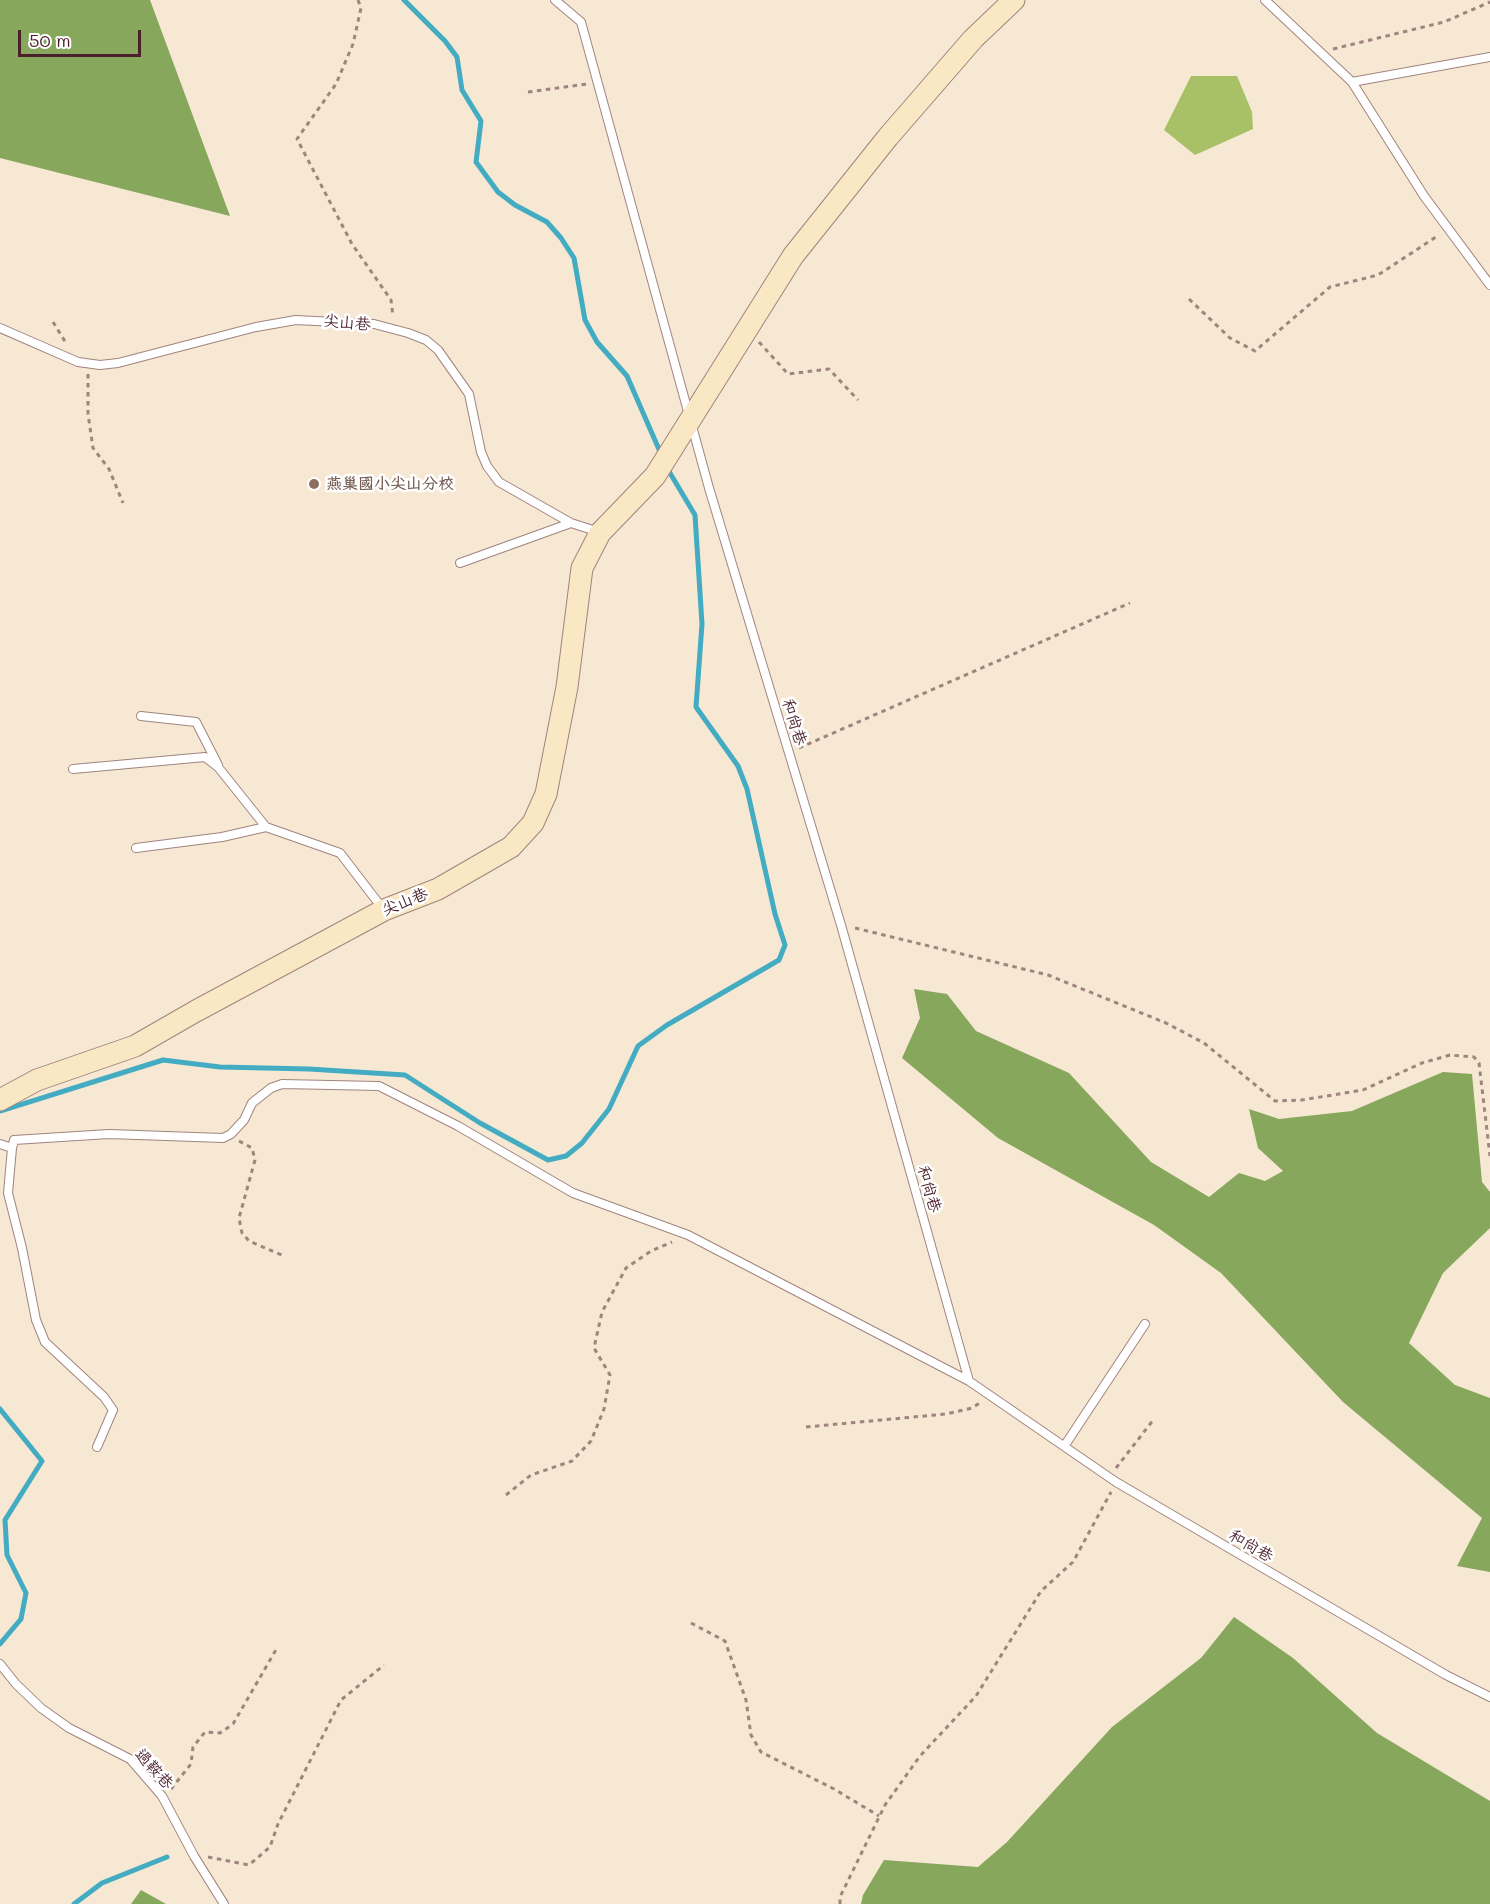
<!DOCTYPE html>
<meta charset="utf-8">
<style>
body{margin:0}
#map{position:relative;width:1490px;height:1904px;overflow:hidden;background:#f7e8d3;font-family:Mali,sans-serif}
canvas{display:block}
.scale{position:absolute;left:18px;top:30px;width:123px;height:27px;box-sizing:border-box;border:3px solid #4a1f2b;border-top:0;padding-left:8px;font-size:18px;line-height:21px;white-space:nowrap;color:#4a1f2b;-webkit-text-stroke:4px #fff;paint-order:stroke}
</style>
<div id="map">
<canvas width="1490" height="1904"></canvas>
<div class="scale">50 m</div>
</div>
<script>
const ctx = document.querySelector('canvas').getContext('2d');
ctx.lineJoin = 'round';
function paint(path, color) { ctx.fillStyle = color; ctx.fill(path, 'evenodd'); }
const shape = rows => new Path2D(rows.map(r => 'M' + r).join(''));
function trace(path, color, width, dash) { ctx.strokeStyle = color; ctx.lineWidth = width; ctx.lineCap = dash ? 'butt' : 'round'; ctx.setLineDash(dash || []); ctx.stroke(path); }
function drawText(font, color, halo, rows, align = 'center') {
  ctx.font = font + ' Mali,"LXGW WenKai TC",sans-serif'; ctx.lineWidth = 5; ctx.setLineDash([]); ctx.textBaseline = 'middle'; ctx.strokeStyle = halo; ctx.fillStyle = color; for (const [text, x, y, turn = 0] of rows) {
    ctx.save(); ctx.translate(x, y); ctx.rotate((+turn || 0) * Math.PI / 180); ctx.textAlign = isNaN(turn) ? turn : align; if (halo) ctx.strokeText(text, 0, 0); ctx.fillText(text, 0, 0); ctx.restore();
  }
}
const green = shape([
 [1191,76,1237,76,1252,112,1253,129,1195,155,1164,130]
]);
const forest = shape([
 [0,0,150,0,230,216,0,158],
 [914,989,947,994,976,1031,1069,1073,1151,1162,1209,1197,1239,1173,1265,1181,1283,1171,1258,1148,1249,1109,1279,1119,1352,1111,1443,1072,1472,1074,1482,1182,1490,1192,1490,1228,1443,1273,1409,1343,1455,1385,1490,1398,1490,1572,1457,1566,1482,1518,1343,1402,1221,1273,1154,1225,998,1138,902,1058,920,1018],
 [1234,1617,1293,1658,1377,1733,1490,1801,1490,1904,861,1904,863,1895,884,1860,978,1867,1007,1842,1112,1727,1201,1658],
 [141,1890,166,1904,131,1904]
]);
const stream = shape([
 [404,0,445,41,457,57,462,90,481,121,476,162,498,192,515,205,547,222,561,238,574,258,585,320,597,342,627,376,661,454],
 [0,1111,163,1060,220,1067,309,1069,405,1075,480,1123,548,1160,566,1156,582,1143,609,1109,638,1046,667,1025,779,960,785,945,775,914,747,789,738,766,696,707,702,624,695,515,667,468],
 [0,1409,42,1461,5,1520,7,1555,26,1593,21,1619,0,1644],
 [74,1904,102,1883,167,1857]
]);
const path = shape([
 [358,0,361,8,353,44,336,84,297,139,352,244,391,300,393,316],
 [1333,49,1444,22,1490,2],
 [528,92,587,84],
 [1189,299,1230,338,1255,351,1330,287,1378,275,1439,235],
 [53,322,66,343],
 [759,342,788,374,829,369,858,400],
 [88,374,88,414,93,448,109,469,123,503],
 [799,748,1130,603],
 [855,928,1048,975,1166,1023,1204,1043,1275,1101,1302,1100,1363,1090,1422,1063,1450,1055,1474,1057,1479,1063,1490,1156],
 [239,1141,252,1148,255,1160,239,1218,242,1233,249,1241,284,1256],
 [806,1427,946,1414,972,1408,981,1402],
 [1116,1468,1154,1419],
 [506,1495,531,1475,572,1461,591,1441,604,1409,610,1375,594,1348,602,1312,626,1268,651,1251,672,1242],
 [691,1623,725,1641,746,1700,751,1735,761,1752,834,1789,879,1816],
 [171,1789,191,1764,193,1747,205,1732,220,1733,233,1724,277,1648],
 [208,1857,249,1865,270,1847,278,1824,341,1700,384,1665],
 [840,1904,840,1897,885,1805,920,1756,976,1696,1041,1591,1073,1562,1111,1492]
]);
const lane = shape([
 [555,0,581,22,709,488,841,925,969,1381,1116,1482,1446,1675,1490,1697],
 [1265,0,1352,82,1424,196,1490,285],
 [1352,82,1490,57],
 [0,328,78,362,100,365,118,363,256,327,296,320,374,324,408,333,426,340,438,350,469,394,481,452,487,466,499,482,571,523,599,532],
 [460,563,571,523],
 [141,716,196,722,218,765],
 [73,769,205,757,218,767,266,827,340,853,383,909],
 [136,848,222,837,266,827],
 [0,1144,12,1148,8,1193,22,1248,36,1320,45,1342,104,1397,113,1410,97,1447],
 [12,1148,14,1140,109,1134,223,1138,231,1134,244,1120,252,1103,271,1088,282,1084,379,1086,458,1126,573,1193,688,1235,969,1381],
 [1065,1445,1145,1324],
 [0,1664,16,1684,41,1708,69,1728,130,1759,162,1796,194,1856,224,1904]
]);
const secondary = shape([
 [0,1100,37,1080,135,1046,196,1011,384,910,438,889,511,847,533,823,546,794,567,687,582,568,600,533,655,476,793,256,888,137,973,39,1014,0]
]);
const markers = [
 [314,484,6,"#8d6e63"]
];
const streetNames = [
 ["尖山巷",347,323,5],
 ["和尚巷",794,722,73],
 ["尖山巷",405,902,-22],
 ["和尚巷",929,1189,74],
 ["和尚巷",1251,1546,30],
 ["過鞍巷",154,1769,48]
];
const educationNames = [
 ["燕巢國小尖山分校",326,484]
];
paint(green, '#a8c167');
paint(forest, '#86a75c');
trace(stream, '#43acc2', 5);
trace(lane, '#a0847f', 10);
trace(secondary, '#a0847f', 23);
trace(path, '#a0847f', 3, [4.5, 4.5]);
trace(lane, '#fff', 8);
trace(secondary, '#fae7c3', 21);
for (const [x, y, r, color] of markers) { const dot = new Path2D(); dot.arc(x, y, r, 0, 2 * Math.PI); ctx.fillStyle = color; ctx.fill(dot); trace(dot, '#fff', 2); }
drawText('16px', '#4a1f2b', '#fff', streetNames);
drawText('bold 16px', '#785e54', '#fff', educationNames, 'left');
</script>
